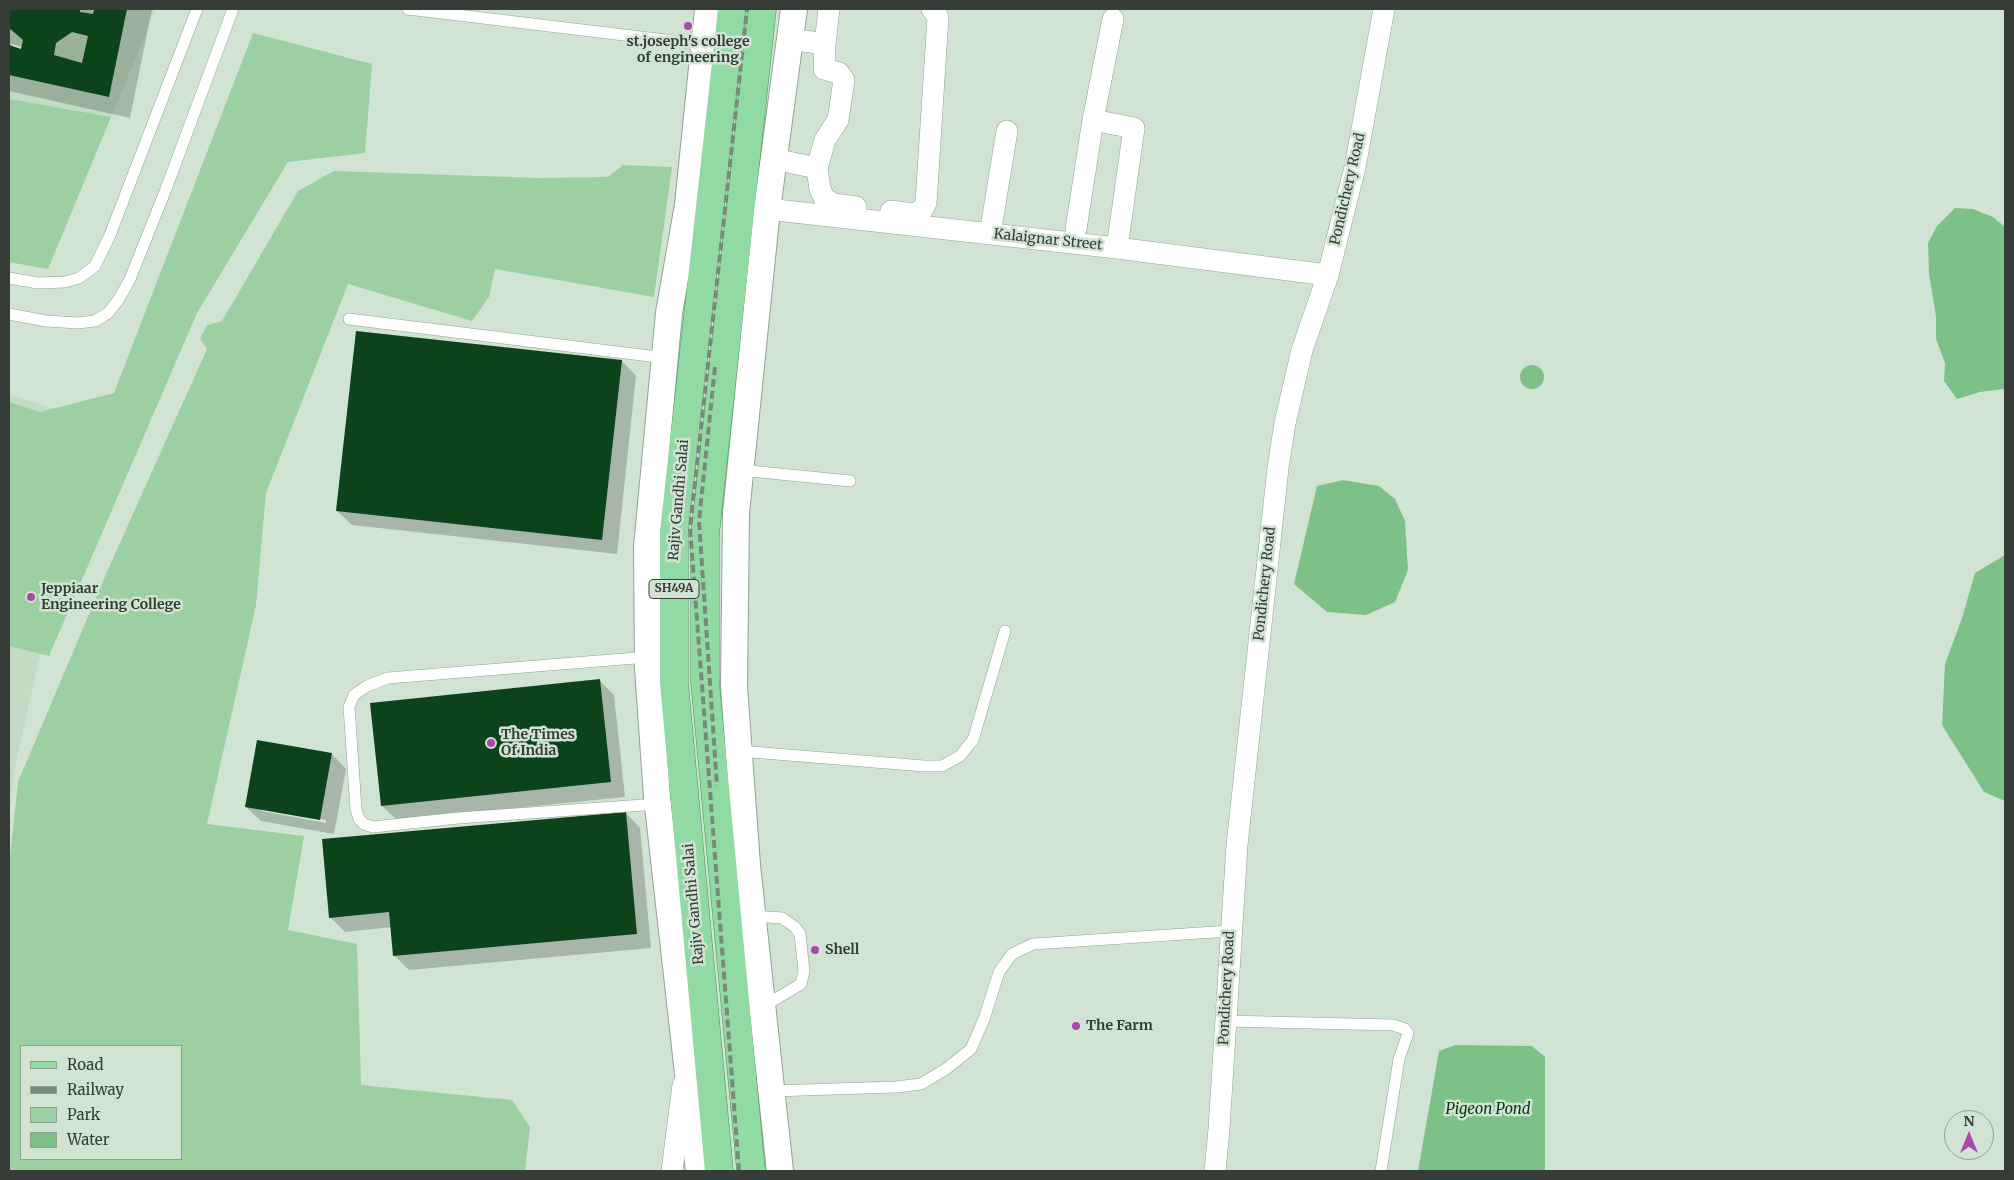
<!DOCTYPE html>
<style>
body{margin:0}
#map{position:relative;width:2014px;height:1180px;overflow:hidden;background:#d1e4d3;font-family:Merriweather,serif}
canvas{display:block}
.frame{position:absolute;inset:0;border:10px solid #353d36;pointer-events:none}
.legend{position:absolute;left:20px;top:1045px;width:162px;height:115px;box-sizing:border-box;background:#d1e4d3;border:1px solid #93a194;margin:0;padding:6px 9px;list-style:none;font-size:15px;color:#353d36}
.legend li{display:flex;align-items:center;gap:10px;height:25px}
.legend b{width:25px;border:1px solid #93a194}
.north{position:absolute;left:1944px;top:1110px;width:50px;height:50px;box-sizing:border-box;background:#d1e4d3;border:1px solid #93a194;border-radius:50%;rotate:0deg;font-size:14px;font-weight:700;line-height:20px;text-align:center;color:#353d36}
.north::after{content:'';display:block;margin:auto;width:18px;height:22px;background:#ad47ac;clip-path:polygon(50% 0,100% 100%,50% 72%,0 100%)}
</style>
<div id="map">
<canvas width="2014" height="1180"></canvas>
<div class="frame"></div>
<ul class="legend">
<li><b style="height:6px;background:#92daa3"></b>Road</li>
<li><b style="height:6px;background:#7b887c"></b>Railway</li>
<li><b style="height:14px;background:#9ccfa2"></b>Park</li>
<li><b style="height:14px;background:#7ec188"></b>Water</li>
</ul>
<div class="north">N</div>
</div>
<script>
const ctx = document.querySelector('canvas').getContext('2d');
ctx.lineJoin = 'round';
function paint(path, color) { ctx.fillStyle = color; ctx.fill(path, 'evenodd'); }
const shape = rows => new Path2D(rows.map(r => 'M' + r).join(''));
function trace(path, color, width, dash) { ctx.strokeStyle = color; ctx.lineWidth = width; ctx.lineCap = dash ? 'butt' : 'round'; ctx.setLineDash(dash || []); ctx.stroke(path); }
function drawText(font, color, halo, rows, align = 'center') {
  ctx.font = font + ' Merriweather,serif'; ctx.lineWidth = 5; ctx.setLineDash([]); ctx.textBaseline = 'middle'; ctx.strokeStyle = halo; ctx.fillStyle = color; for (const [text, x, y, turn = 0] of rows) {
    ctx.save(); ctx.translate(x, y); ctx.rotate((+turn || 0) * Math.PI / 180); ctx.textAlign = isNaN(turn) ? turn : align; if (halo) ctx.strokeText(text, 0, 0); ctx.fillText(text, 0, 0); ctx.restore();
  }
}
const built = shape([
 [9,9,156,9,48,269,9,262],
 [9,394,93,422,14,771,9,814]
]);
const green = shape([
 [253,33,372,64,365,153,288,162,197,313,49,656,9,646,9,402,40,412,114,393],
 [9,99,111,117,48,269,9,262],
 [623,165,672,167,654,297,495,269,489,297,472,321,348,284,266,493,256,605,207,824,304,836,288,930,357,944,361,1085,512,1100,530,1127,525,1171,9,1171,9,867,18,782,106,574,207,349,200,339,207,325,222,321,298,191,334,171,539,178,608,177],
 [21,1046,181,1046,181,1159,21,1159]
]);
const water = shape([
 [1955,208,1973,209,1993,217,2005,227,2005,389,1980,392,1957,399,1944,381,1945,363,1936,339,1936,316,1929,274,1928,243,1937,226],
 '1520 377a12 12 0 1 1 24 0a12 12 0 1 1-24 0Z',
 [1343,480,1379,486,1395,499,1405,521,1408,570,1395,602,1366,615,1327,612,1294,584,1317,486],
 [2005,555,2005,801,1984,792,1942,725,1945,664,1962,618,1975,573],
 [1455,1045,1532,1046,1545,1057,1545,1171,1418,1171,1439,1051]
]);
const shadow = shape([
 [9,9,92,9,94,14,95,9,152,9,130,118,9,91],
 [12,44,23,47,22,50,11,47],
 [622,361,636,376,617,554,352,525,337,511],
 [600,681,614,695,625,797,397,820,382,806],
 [332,754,346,769,334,834,261,821,246,807],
 [261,809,326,820,326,823,261,811],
 [626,813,640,828,651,948,409,970,394,955,392,927,345,932,330,917]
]);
const building = shape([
 [9,9,80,9,80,12,93,14,94,9,127,9,109,97,9,75,9,45,21,49,23,40,9,28],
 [72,32,88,36,82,63,54,55,56,43],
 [356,331,622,360,602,540,336,511],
 [600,679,611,782,381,806,370,703],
 [257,740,332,753,320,820,245,807],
 [626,812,637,934,393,956,389,912,329,918,322,839]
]);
const service = shape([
 [408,9,707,45],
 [9,278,38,283,65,282,79,278,95,266,110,235,197,9],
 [9,314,46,321,78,323,95,321,108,313,119,299,130,279,166,189,233,9],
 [349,319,666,358],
 [740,470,850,481],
 [648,657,388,678,367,686,354,695,349,707,356,809,359,819,364,824,373,827,458,818,658,804],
 [739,751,924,766,942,766,960,756,973,740,1005,631],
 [753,916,782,918,795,927,800,934,804,971,801,984,762,1007],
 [1226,1021,1393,1025,1405,1029,1408,1033,1399,1059,1381,1171],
 [772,1091,896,1087,921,1084,946,1069,971,1049,984,1019,999,972,1012,954,1033,944,1230,931]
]);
const minor = shape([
 [1113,19,1093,120,1134,128,1117,248],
 [790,39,825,44,829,9],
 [774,159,817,168,820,189,824,198,834,204,856,207],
 [817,168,825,140,838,120,844,80,839,73,824,69,825,44],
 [767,209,1117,248,1328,275],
 [891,211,913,214,922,210,926,203,938,17,932,9],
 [1076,229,1093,120],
 [990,234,1007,131],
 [672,1171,683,1085],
 [1215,1171,1219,1129,1237,845,1278,468,1285,423,1302,350,1328,275,1355,167,1384,9]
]);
const tertiary = shape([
 [699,1171,657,797,648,668,647,547,669,313,688,205,708,9],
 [780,1171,747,865,734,687,736,513,767,209,794,9]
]);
const primary = shape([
 [719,1171,674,683,674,532,732,9],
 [751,1171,705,682,705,534,762,9]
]);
const rail = shape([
 [715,367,699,521,717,786],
 [739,1171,690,528,747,9]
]);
const markers = [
 [688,26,5,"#ad47ac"],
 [31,597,5,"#ad47ac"],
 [491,743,5,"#ad47ac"],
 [815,950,5,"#ad47ac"],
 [1076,1026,5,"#ad47ac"]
];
const shields = [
 [674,589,50]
];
const shieldNames = [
 ["SH49A",674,589]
];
const poiNames = [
 ["st.joseph's college",688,42,"center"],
 ["of engineering",688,58,"center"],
 ["Jeppiaar",41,589],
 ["Engineering College",41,605],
 ["The Times",501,735],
 ["Of India",501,751],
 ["Shell",825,950],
 ["The Farm",1086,1026]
];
const streetNames = [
 ["Pondichery Road",1348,189,-77],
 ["Kalaignar Street",1048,240,6],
 ["Rajiv Gandhi Salai",679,500,-85],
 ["Pondichery Road",1265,584,-84],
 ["Rajiv Gandhi Salai",694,904,-95],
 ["Pondichery Road",1227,988,-87]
];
const waterNames = [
 ["Pigeon Pond",1488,1110]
];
paint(built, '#c1dbc4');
paint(green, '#9ccfa2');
paint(water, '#7ec188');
paint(shadow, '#0003');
paint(building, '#0d431b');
trace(service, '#91a392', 12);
trace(minor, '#91a392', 22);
trace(tertiary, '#91a392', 28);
trace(primary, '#439355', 29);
trace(service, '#fff', 11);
trace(minor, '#fff', 21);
trace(tertiary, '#fff', 26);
trace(primary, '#92daa3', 28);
trace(rail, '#7b887c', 4, [8, 4]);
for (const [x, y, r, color] of markers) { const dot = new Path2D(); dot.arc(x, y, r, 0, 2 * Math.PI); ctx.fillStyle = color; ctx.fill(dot); trace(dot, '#d1e4d3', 2); }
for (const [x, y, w] of shields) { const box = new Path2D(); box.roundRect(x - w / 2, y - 9.5, w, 19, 4); ctx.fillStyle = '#d1e4d3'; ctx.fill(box); trace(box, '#353d36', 1); }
drawText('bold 12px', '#353d36', null, shieldNames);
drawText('bold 14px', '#353d36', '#d1e4d3', poiNames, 'left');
drawText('14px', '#353d36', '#d1e4d3', streetNames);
drawText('italic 15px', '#033713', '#d1e4d3', waterNames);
</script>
